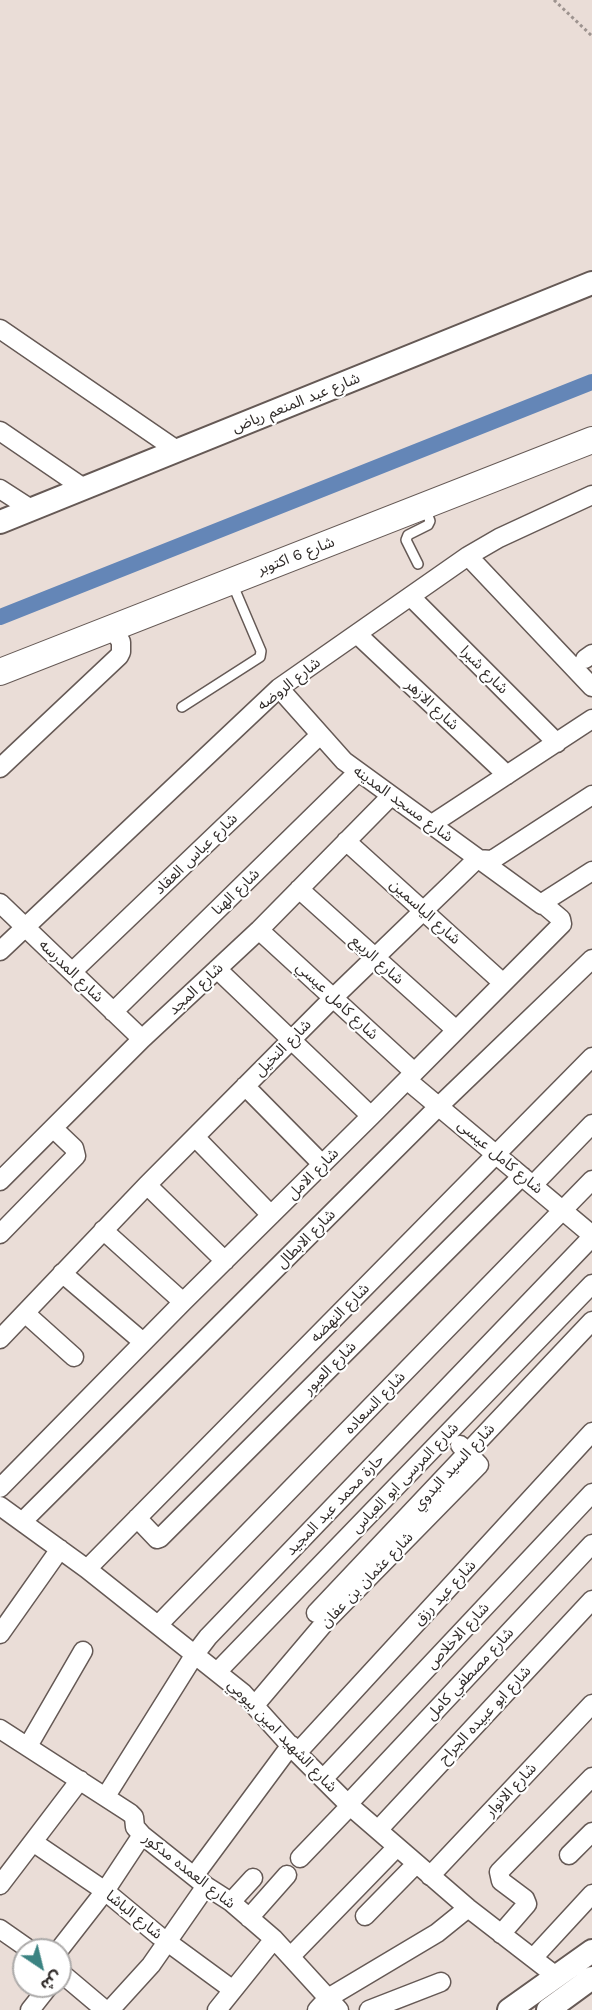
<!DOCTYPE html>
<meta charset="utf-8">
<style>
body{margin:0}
#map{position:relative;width:592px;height:2010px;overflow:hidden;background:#eaddd7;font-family:"Work Sans","Noto Sans Arabic",sans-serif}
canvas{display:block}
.north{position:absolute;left:12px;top:1938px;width:60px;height:60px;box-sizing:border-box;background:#fff;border:2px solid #adabaa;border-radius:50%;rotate:145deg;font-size:16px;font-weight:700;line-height:24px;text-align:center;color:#312c2a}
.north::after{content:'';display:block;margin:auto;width:21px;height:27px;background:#3b8382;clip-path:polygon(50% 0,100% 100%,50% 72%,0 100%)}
</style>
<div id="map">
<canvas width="592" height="2010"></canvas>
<div class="north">ش</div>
</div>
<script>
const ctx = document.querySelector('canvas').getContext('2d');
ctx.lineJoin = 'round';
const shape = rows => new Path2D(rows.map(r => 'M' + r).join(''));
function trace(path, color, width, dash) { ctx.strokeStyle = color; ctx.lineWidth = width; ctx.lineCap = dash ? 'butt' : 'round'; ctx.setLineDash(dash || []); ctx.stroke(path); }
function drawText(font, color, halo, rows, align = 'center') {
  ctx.font = font + ' "Work Sans","Noto Sans Arabic",sans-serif'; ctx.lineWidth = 4.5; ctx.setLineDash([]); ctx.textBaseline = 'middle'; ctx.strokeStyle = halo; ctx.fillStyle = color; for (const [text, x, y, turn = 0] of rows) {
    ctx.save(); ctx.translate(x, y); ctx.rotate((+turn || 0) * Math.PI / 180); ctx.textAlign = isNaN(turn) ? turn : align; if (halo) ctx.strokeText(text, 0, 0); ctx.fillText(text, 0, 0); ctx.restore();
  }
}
const canal = shape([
 [0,617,592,382]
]);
const path = shape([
 [554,0,592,36]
]);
const service = shape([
 [418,564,406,540,408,535,428,525,430,521,425,508],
 [182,707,260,657,261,651,232,583]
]);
const minor = shape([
 [0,329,178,451],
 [0,431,85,489],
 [0,489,31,509],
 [468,556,592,687],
 [411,597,557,743],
 [357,634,507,775],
 [585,659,592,654],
 [279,688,344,761,542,905],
 [0,768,119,656,121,652,121,642,112,627],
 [432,824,592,719],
 [346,841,503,983],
 [299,889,456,1030],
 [0,903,142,1039],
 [259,930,414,1072],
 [0,951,279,688,468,556,499,538,592,495],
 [217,969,371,1116],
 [72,972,320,735],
 [113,1012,358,772],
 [407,1080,592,1235],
 [245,1086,322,1164],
 [195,1137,271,1215],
 [0,1181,142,1039,259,930,391,796],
 [147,1185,225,1261],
 [533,1185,592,1124],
 [103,1230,183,1302],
 [0,1234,76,1156,74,1148,53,1128],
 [62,1273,143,1342],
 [25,1313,74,1357],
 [0,1339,147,1185,333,998,477,859,492,860,592,795],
 [0,1488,183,1302,371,1116,562,924,561,919,542,903,592,871],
 [0,1506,87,1569,243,1693,297,1753,350,1806,468,1908,556,1976],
 [137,1518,157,1539,160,1538,522,1176],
 [22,1522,439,1106,592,959],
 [87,1569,592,1057],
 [316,1613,592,1321],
 [158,1625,592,1180],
 [0,1634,60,1549],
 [217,1672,592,1284],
 [255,1705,327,1620,479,1465,460,1445],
 [0,1729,130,1813,134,1817,135,1827,142,1835,206,1886,231,1902,274,1939,339,2010],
 [28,1746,83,1651],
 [297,1753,592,1432],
 [323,1779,592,1493],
 [106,1796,195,1654,208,1637,592,1237],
 [348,1804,592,1544],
 [378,1830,592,1600],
 [33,1842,105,1891,158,1935,233,1990],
 [569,1855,592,1832],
 [300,1858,350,1806],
 [194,1876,291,1745],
 [430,1876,592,1704],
 [0,1885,80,1780],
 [231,1902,253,1878],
 [365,1916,416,1864],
 [249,1918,287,1875],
 [0,1929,30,1950],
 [501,1934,527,1904,525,1899,501,1881,499,1872,592,1777],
 [59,1950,105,1891,142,1835],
 [291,1956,397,1847],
 [533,1958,592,1894],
 [60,1972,105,2010],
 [30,2010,49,1986],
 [110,2010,151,1965,206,1886],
 [217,2010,274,1939],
 [317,2010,328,1998,437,1933,468,1908],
 [369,2010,441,1982]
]);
const tertiary = shape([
 [0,522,592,283],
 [509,2010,592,1951],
 [548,2010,592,1978]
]);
const secondary = shape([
 [0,672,592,440]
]);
const streetNames = [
 ["شارع عبد المنعم رياض",296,403,-22],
 ["شارع 6 اكتوبر",296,556,-21],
 ["شارع شبرا",484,670,45],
 ["شارع الروضه",289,684,-38],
 ["شارع الازهر",432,705,43],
 ["شارع مسجد المدينه",403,804,36],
 ["شارع عباس العقاد",196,854,-44],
 ["شارع الهنا",236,892,-44],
 ["شارع الياسمين",425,912,42],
 ["شارع الربيع",377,960,42],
 ["شارع المدرسه",71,971,44],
 ["شارع المجد",196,989,-43],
 ["شارع كامل عيسي",337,1001,43],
 ["شارع النخيل",283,1048,-45],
 ["شارع كامل عيسى",500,1157,40],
 ["شارع الامل",313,1174,-45],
 ["شارع الابطال",306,1239,-45],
 ["شارع النهضه",340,1313,-45],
 ["شارع العبور",330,1368,-45],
 ["شارع السعاده",375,1403,-46],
 ["شارع السيد البدوي",454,1467,-47],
 ["شارع المرسى ابو العباس",405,1478,-46],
 ["حارة محمد عبد المجيد",335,1505,-46],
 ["شارع عثمان بن عفان",367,1580,-46],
 ["شارع عيد رزق",445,1593,-47],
 ["شارع الاخلاص",458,1636,-47],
 ["شارع مصطفي كامل",470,1674,-47],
 ["شارع ابو عبيده الجراح",485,1715,-47],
 ["شارع الشهيد امين بيومي",282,1736,46],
 ["شارع الانوار",511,1790,-47],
 ["شارع العمده مدكور",189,1871,38],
 ["شارع الباشا",134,1915,39]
];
trace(canal, '#6486b7', 16);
trace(service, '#655955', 12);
trace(minor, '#655955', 21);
trace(tertiary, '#655955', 26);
trace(secondary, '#655955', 28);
trace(path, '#9d938f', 3, [3, 3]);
trace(service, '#fff', 9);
trace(minor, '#fff', 18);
trace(tertiary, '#fff', 22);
trace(secondary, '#fff', 26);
drawText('15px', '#312c2a', '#fff', streetNames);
</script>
